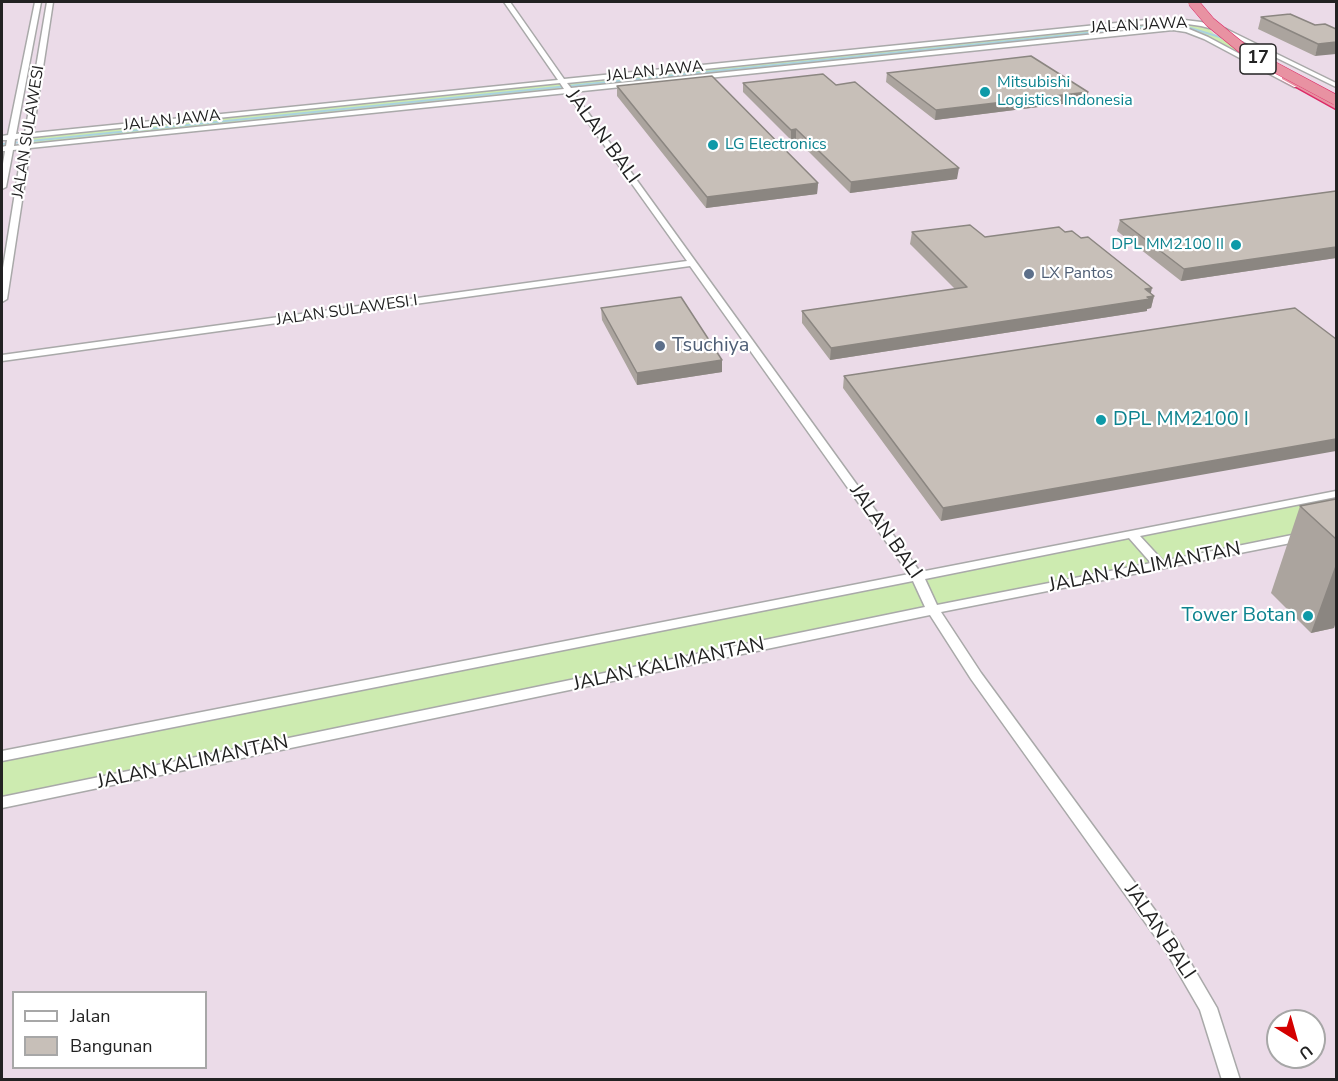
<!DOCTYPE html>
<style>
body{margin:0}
#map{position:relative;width:1338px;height:1081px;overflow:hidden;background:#f2efe9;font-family:"Nunito Sans",sans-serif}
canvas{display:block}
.frame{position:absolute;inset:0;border:3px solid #222;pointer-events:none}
.legend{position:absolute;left:12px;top:991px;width:195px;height:78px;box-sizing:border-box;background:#fff;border:2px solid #a7a7a7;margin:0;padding:8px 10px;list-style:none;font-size:18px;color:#222}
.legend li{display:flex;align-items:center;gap:12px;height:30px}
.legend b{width:30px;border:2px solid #a7a7a7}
.north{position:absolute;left:1266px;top:1009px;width:60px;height:60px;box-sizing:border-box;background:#fff;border:2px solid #a7a7a7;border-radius:50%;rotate:143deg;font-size:16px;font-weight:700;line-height:24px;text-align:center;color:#222}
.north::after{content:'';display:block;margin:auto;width:21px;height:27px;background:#d40000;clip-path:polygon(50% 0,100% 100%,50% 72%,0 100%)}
</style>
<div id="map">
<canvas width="1338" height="1081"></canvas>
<div class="frame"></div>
<ul class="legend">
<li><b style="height:8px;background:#fff"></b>Jalan</li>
<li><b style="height:16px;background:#c7bfb8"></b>Bangunan</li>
</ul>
<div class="north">U</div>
</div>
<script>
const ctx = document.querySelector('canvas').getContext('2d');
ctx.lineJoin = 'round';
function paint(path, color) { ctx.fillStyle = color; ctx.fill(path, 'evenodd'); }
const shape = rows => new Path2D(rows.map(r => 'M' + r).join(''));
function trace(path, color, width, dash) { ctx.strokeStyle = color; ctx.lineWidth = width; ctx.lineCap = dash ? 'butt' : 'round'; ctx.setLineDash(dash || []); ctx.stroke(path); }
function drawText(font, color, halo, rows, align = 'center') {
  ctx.font = font + ' "Nunito Sans",sans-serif'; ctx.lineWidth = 4.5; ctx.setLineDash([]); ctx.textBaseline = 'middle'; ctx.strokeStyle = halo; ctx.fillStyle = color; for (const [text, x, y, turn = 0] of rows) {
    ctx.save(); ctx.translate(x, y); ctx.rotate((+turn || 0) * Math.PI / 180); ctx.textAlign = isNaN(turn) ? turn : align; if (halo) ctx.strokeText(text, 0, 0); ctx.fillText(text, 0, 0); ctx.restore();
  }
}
const industrial = shape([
 [2,2,1336,2,1336,1079,2,1080],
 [14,992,206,992,206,1068,14,1068],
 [1278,1021,1314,1021,1314,1057,1278,1057]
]);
const grass = shape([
 [1156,21,1178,21,1204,24,1214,34,1251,58,1254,64,1206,38,1179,28,26,147,28,136],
 [1336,494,1336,530,933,610,2,803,2,756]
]);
const stream = shape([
 [2,144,1164,25,1187,27,1223,38]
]);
const minor = shape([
 [35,2,41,2,16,134,25,133,47,2,53,2,33,133,558,80,504,2,510,2,564,79,1146,20,1149,22,1146,24,567,83,571,88,1173,26,1189,29,1208,37,1298,85,1298,87,1294,87,1204,39,1186,32,1173,30,573,92,920,572,1336,491,1336,497,1140,536,1163,561,1302,533,1306,534,1308,537,1306,540,941,612,981,673,1179,943,1217,1008,1240,1080,1222,1080,1200,1010,1167,953,971,679,930,615,2,808,2,797,925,607,913,581,2,761,2,751,909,574,690,266,2,361,2,355,687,261,567,93,30,148,7,299,2,302,2,274,22,149,13,150,6,187,2,189,2,170,5,151,2,151,2,147,6,146,7,140,2,140,2,136,8,135,35,2],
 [560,83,564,89,31,144,32,137,560,83],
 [24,138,23,145,14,146,15,139,24,138],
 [1129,538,1151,563,937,605,925,579,1129,538],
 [1176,19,1201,22,1226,29,1336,83,1336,87,1222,31,1201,26,1174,22,1176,19]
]);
const highway = shape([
 [1282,75,1290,75,1336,102,1336,109,1282,79,1282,75]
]);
const highwayBridge = shape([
 [1193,2,1210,22,1248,53,1336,100]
]);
const wall = shape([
 [1261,17,1315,25,1325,24,1315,56,1258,29],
 [887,73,1088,92,1086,101,935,120,886,82],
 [743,83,836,85,957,179,850,193,796,139,791,140,743,92],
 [617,86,818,183,817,194,706,208,617,96],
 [1336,191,1336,258,1181,281,1117,231,1120,220],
 [912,232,985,237,1150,294,1154,296,1151,308,1147,309,1147,311,830,360,802,323,802,311,955,289,910,244],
 [601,308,722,360,722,372,637,385,602,320],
 [1295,308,941,521,843,388,844,376],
 [1336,499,1336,621,1334,628,1311,633,1271,593,1300,506]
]);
const shadedWall = shape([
 [1336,42,1336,54,1315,56,1318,44],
 [1088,92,1086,101,935,120,936,110],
 [796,129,796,139,791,140,791,130],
 [959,168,957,179,850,193,851,182],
 [818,183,817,194,706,208,707,197],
 [1336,247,1336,258,1181,281,1184,269],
 [1152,288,1150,297,1154,296,1151,308,1147,309,1147,311,830,360,831,348],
 [722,360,722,372,637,385,637,373],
 [1336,439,1336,451,941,521,943,508],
 [1336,564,1336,621,1334,628,1311,633]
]);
const building = shape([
 [1290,14,1315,25,1325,24,1336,29,1336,42,1318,44,1261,17,1290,14],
 [1031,56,1088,92,936,110,887,73,1031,56],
 [823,74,836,85,855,82,959,168,851,182,796,129,791,130,743,83,823,74],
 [712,76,818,183,707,197,617,86,712,76],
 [1336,191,1336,247,1184,269,1120,220,1336,191],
 [970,225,985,237,1059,227,1065,232,1072,231,1081,238,1088,237,1152,288,1145,289,1154,296,1147,297,1150,299,831,348,802,311,967,287,912,232,970,225],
 [681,297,722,360,637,373,601,308,681,297],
 [1295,308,1336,339,1336,439,943,508,844,376,1295,308],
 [1336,499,1336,539,1300,506,1336,499]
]);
const markers = [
 [985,92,6,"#0f9aa8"],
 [713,145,6,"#0f9aa8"],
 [1236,245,6,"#0f9aa8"],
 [1029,274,6,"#5c6f8a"],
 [660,346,6,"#5c6f8a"],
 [1101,420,6,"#0f9aa8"],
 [1308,616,6,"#0f9aa8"]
];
const farStreetnames = [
 ["JALAN JAWA",1139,26,-3],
 ["JALAN JAWA",655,72,-6],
 ["JALAN JAWA",172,121,-6],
 ["JALAN SULAWESI",29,132,-81],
 ["JALAN SULAWESI I",347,311,-8]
];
const farCulturenames = [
 ["Mitsubishi",997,83],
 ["Logistics Indonesia",997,101],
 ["LG Electronics",725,145],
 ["DPL MM2100 II",1224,245,"right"]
];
const farServicenames = [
 ["LX Pantos",1041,274]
];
const shields = [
 [1258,59,36]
];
const shieldNames = [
 ["17",1258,59]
];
const streetNames = [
 ["JALAN BALI",602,137,54],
 ["JALAN BALI",885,532,55],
 ["JALAN KALIMANTAN",1145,568,-11],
 ["JALAN KALIMANTAN",669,665,-12],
 ["JALAN KALIMANTAN",193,763,-12],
 ["JALAN BALI",1159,932,56]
];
const serviceNames = [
 ["Tsuchiya",672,346]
];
const cultureNames = [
 ["DPL MM2100 I",1113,420],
 ["Tower Botan",1296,616,"right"]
];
paint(industrial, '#ebdbe8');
paint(grass, '#cdebb0');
trace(stream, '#aad3df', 2);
trace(minor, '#a9a9a9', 3);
trace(highway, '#dc2a67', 3);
paint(minor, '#fff');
paint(highway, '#e892a2');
trace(highwayBridge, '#dc2a67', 11, []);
trace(highwayBridge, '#e892a2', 10);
paint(wall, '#aba49e');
paint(shadedWall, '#8b8681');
paint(building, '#c7bfb8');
trace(building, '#8b8681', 1.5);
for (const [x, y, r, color] of markers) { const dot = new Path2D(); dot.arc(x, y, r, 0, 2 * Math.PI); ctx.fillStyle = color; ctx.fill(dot); trace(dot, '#fff', 2); }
drawText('16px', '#222', '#fff', farStreetnames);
drawText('16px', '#0d838f', '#fff', farCulturenames, 'left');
drawText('16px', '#4e5e75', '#fff', farServicenames, 'left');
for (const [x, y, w] of shields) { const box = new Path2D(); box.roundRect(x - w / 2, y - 15, w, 30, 4.5); ctx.fillStyle = '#fff'; ctx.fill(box); trace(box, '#222', 1.5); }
drawText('bold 18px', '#222', null, shieldNames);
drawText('20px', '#222', '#fff', streetNames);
drawText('20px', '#4e5e75', '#fff', serviceNames, 'left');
drawText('20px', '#0d838f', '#fff', cultureNames, 'left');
</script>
